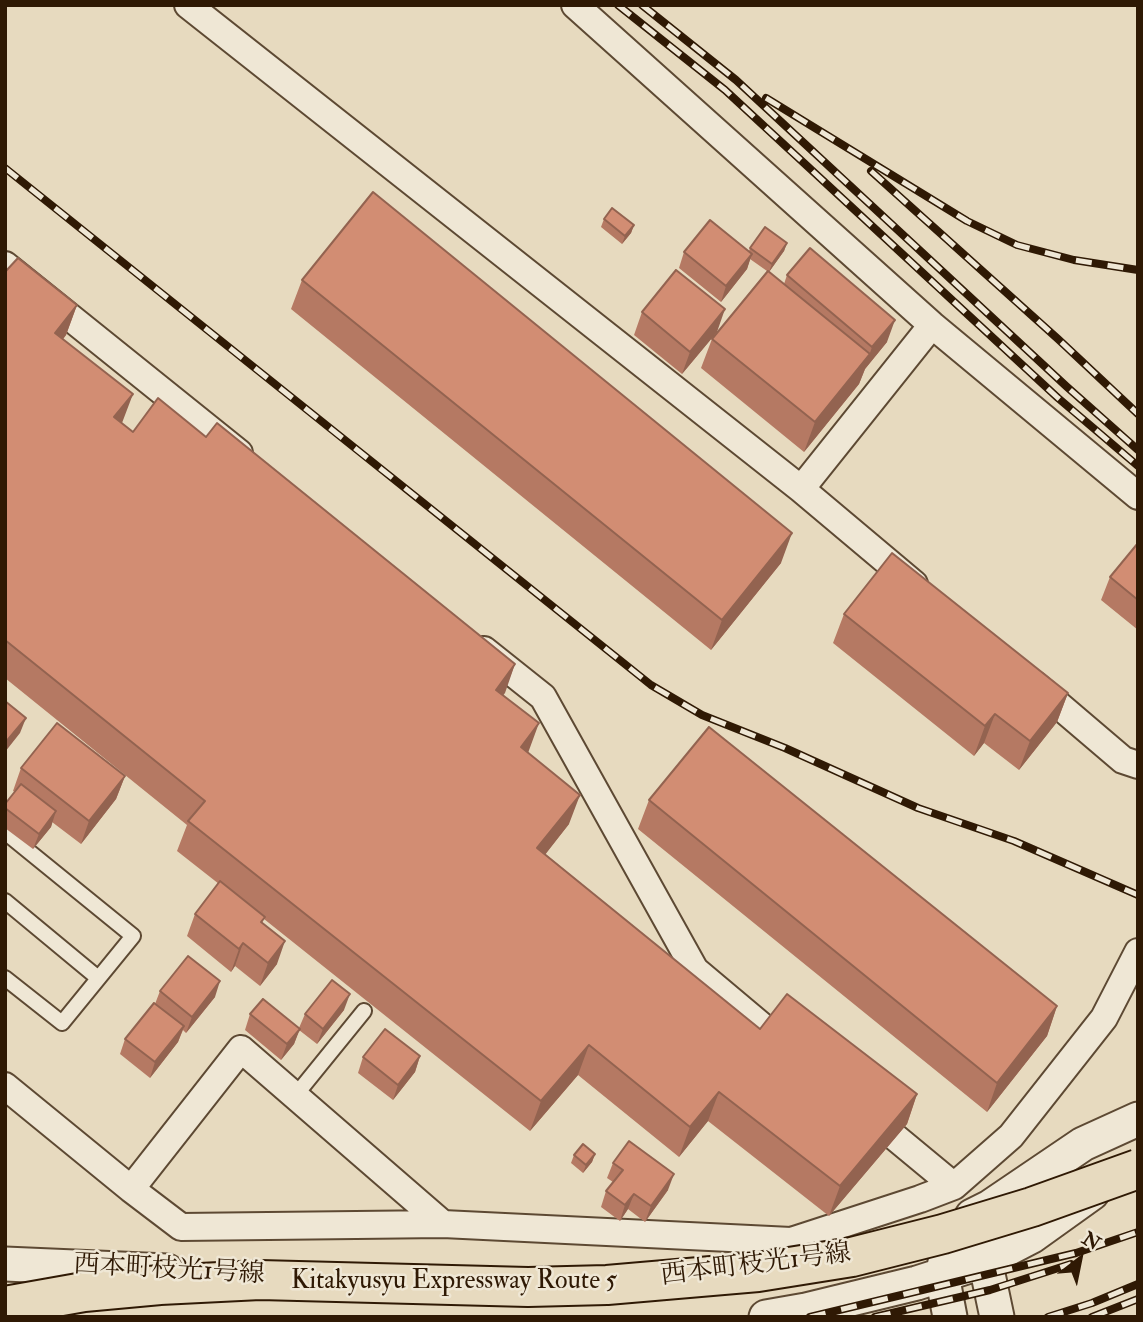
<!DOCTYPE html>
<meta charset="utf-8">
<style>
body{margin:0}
#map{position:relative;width:1143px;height:1322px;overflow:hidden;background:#e7dabf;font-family:"IM FELL Double Pica",serif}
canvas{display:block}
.frame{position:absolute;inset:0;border:7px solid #2f1904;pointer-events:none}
.north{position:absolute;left:1045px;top:1224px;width:70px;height:70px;-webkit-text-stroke:5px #efe7d5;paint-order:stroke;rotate:32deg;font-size:19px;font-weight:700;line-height:28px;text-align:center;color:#2f1904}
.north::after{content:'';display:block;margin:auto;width:24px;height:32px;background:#2f1904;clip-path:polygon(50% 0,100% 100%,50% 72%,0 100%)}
</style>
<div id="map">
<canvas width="1143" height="1322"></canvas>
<div class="frame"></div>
<div class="north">N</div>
</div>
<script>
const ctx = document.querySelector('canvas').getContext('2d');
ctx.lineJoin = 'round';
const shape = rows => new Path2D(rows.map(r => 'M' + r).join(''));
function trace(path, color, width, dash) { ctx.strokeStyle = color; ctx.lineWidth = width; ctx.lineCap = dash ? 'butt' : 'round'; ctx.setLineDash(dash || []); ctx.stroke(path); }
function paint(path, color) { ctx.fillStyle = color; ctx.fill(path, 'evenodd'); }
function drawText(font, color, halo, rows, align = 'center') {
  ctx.font = font + ' "IM FELL Double Pica","Noto Serif JP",serif'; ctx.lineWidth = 5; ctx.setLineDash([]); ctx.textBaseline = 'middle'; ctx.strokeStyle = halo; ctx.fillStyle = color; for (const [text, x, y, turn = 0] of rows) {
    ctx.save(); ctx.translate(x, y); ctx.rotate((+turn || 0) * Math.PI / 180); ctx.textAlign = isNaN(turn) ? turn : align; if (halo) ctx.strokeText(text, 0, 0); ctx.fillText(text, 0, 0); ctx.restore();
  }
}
const service = shape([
 [5,832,133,936,62,1023,5,978],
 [5,901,98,978],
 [295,1096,364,1011]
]);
const minor = shape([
 [188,5,801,489,914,584],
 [575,5,932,325,1138,496],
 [5,265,239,453],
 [801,489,932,325],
 [484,650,543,697,695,970,789,1049],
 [1035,685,1123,760,1138,765],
 [5,1086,131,1189,181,1227,443,1224,791,1241,920,1199,954,1186,1011,1136,1104,1018,1138,952],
 [867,1114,954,1186],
 [131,1189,241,1049,443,1224]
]);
const tertiary = shape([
 [972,1216,990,1207,1083,1144,1138,1119],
 [972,1245,985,1260,997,1317],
 [947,1254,942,1275,950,1317],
 [5,1264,167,1271],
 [766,1317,806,1310,917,1283,982,1262,1032,1236,1092,1193]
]);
const rail = shape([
 [618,5,725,90,1058,398,1138,466],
 [642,5,736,80,1066,386,1138,450],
 [766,98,967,221,1017,245,1074,260,1138,270],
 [5,168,651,685,702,715,785,748,918,808,1014,841,1138,895],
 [871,171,1058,339,1138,414],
 [810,1317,1076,1253,1138,1232],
 [875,1317,990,1290,1071,1264],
 [1048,1317,1092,1303,1138,1284],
 [1092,1317,1138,1299]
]);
const motorwayBridge = shape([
 [5,1306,84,1292,160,1285,260,1280,528,1287,607,1285,758,1272,852,1257,943,1234,1032,1207,1138,1169]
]);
const wall = shape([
 [604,219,634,225,631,233,622,244,601,227],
 [787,243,784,251,769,272,784,284,787,275,887,342,865,369,859,384,804,452,701,368,712,339,767,271,750,259,747,269,721,302,679,268,684,252,749,251,750,248],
 [5,272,77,305,66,335,63,339,122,424,133,432,206,437,515,664,503,695,528,753,569,824,545,854,760,1029,917,1094,907,1124,829,1216,708,1121,679,1157,578,1075,530,1131,264,919,262,923,277,964,260,986,235,966,231,972,187,936,195,914,219,884,177,851,187,825,5,678],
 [302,280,781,563,711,650,291,309],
 [642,312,717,332,682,374,634,335],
 [1138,543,1138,630,1101,600,1110,577],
 [844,614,1068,693,1057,722,1019,770,984,743,974,756,833,643],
 [21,768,125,776,116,799,81,844,52,822,51,827,33,849,5,828,5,804,15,792,13,791],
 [649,800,1057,1006,1047,1036,987,1112,638,829],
 [160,991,215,997,186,1033,183,1030,178,1042,150,1078,120,1054,125,1039,155,1004],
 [344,1010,317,1044,299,1030,294,1044,281,1060,245,1030,250,1014,299,1028,305,1014],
 [420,1056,415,1072,393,1100,358,1073,363,1057],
 [595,1154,592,1162,583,1173,571,1163,574,1155],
 [613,1163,668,1190,645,1222,628,1209,620,1221,601,1207,606,1191,613,1182,607,1178]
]);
const shadedWall = shape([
 [634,225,631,233,622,244,625,236],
 [787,243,784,251,769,272,772,264],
 [752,254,747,269,721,302,726,286],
 [77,305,66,335,45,363,55,333],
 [725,309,717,332,682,374,690,352],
 [895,320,887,342,865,369,859,384,804,452,815,422,869,356,872,347],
 [133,394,122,423,114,417],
 [792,533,781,563,711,650,722,620],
 [515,664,505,693,485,719,496,690],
 [1068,693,1057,722,1019,770,1030,741],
 [995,714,984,743,974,756,985,726],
 [26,718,20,733,5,752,5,743],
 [539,723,528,753,521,747],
 [125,776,116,799,81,844,89,821],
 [580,795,569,824,527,878,537,848],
 [56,811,51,827,33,849,39,834],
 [285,941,277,964,260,986,268,963],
 [243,943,235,966,231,972,239,949],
 [220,981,215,997,186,1033,192,1017],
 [350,994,344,1010,317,1044,323,1029],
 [1057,1006,1047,1036,987,1112,997,1083],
 [184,1026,178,1042,150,1078,155,1062],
 [300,1029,294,1044,281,1060,287,1044],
 [589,1045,578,1075,530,1131,541,1101],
 [420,1056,415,1072,393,1100,398,1085],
 [719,1092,708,1121,679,1157,690,1127],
 [917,1094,907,1124,829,1216,840,1186],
 [595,1154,592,1162,583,1173,586,1165],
 [674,1174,668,1190,645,1222,651,1206],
 [634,1194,628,1209,620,1221,625,1205]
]);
const building = shape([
 [373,192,792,533,722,620,302,280,373,192],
 [612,208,634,225,625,236,604,219,612,208],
 [710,220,752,254,726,286,684,252,710,220],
 [765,227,787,243,772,264,750,248,765,227],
 [810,248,895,320,872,347,787,275,810,248],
 [18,258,77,305,55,333,133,394,114,417,133,432,158,398,206,437,217,423,515,664,496,690,539,723,521,747,580,795,537,848,760,1029,787,994,917,1094,840,1186,719,1092,690,1127,589,1045,541,1101,188,821,205,801,5,640,5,272,18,258],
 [676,270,725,309,690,352,642,312,676,270],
 [768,271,870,354,815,422,712,339,768,271],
 [1138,543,1138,600,1110,577,1138,543],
 [892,553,1068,693,1030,741,995,714,985,726,844,614,892,553],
 [5,701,26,718,5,743,5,701],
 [57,723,125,776,89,821,21,768,57,723],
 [709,727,1057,1006,997,1083,649,800,709,727],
 [21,784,56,811,39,834,5,808,5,804,21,784],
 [220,881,265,917,261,922,285,941,268,963,243,943,239,949,195,914,220,881],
 [188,956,220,981,192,1017,160,991,188,956],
 [332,980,350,994,323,1029,305,1014,332,980],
 [263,999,300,1029,287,1044,250,1014,263,999],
 [154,1003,184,1026,155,1062,125,1039,154,1003],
 [385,1029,420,1056,398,1085,363,1057,385,1029],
 [629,1141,674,1174,651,1206,634,1194,625,1205,606,1191,623,1170,613,1163,629,1141],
 [583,1144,595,1154,586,1165,574,1155,583,1144]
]);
const streetNames = [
 ["西本町枝光1号線",756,1266,-7],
 ["西本町枝光1号線",169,1271,3],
 ["Kitakyusyu Expressway Route 5",454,1282]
];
trace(service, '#5d4933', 18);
trace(minor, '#5d4933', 30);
trace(tertiary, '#5d4933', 37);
trace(service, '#efe7d5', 14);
trace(minor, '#efe7d5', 26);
trace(tertiary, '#efe7d5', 33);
trace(rail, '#2f1904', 8);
trace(rail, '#efe7d5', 5, [16]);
trace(motorwayBridge, '#2f1904', 42, []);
trace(motorwayBridge, '#e7dabf', 38);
paint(wall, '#b57963');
paint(shadedWall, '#936350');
paint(building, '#d28d73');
trace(building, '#936350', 2);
drawText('26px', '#2f1904', '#efe7d5', streetNames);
</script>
